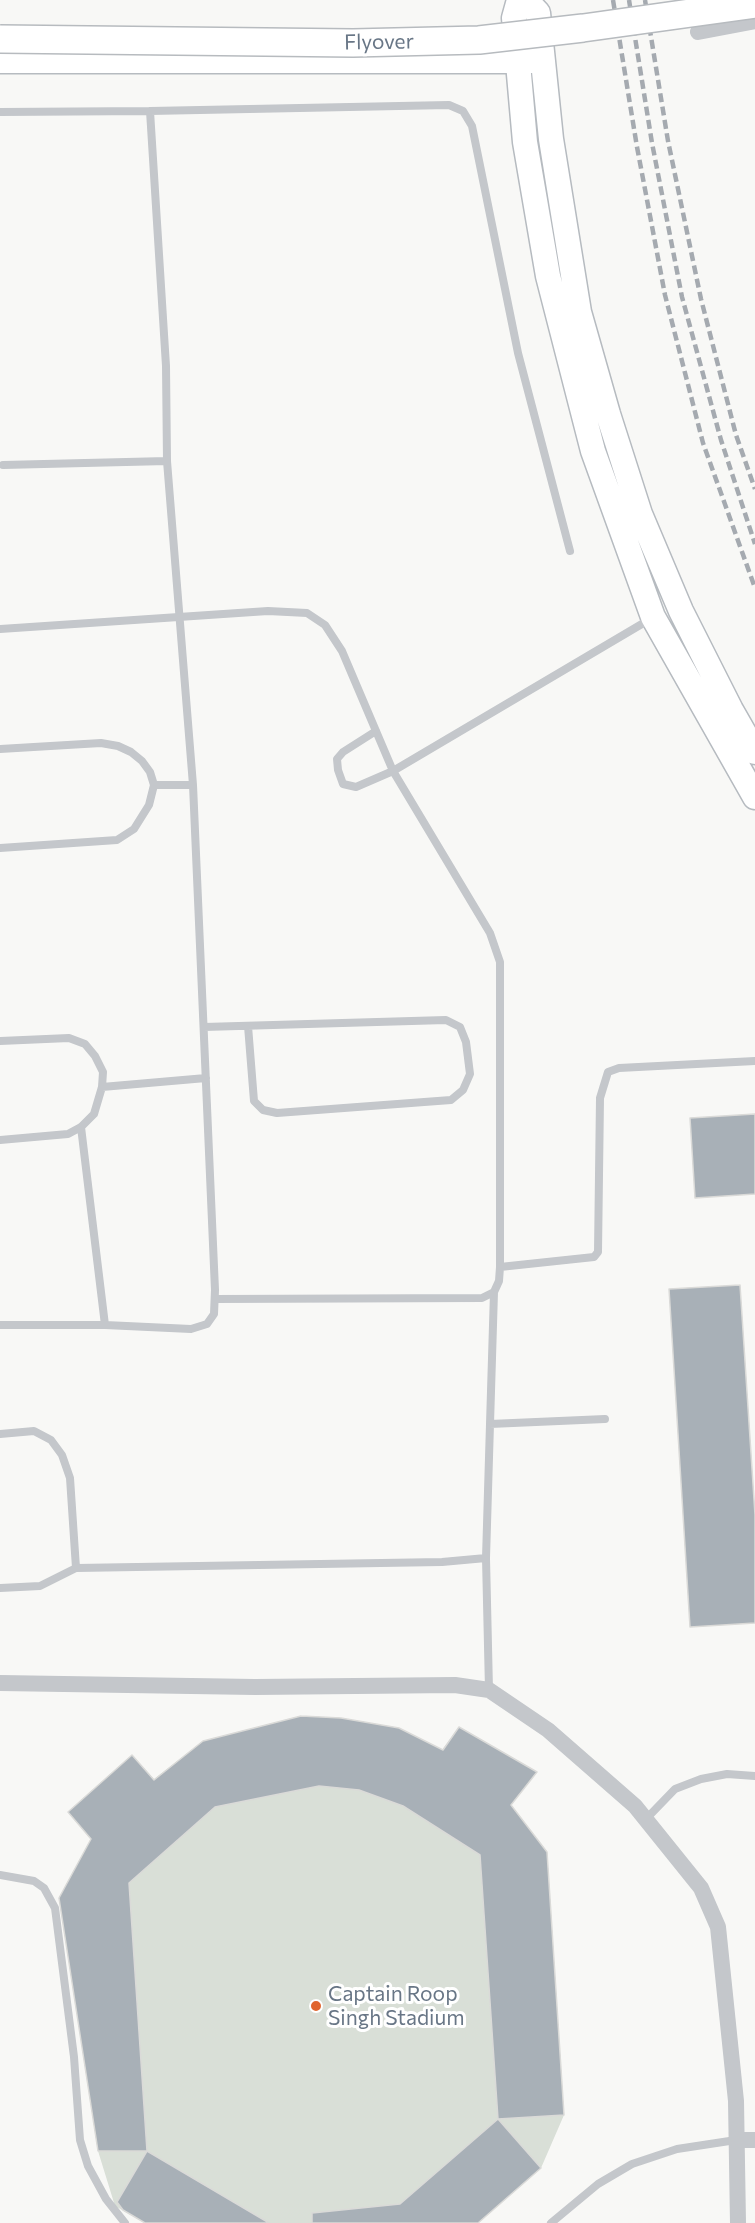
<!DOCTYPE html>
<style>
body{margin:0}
canvas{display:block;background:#f8f8f6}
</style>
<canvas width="755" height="2223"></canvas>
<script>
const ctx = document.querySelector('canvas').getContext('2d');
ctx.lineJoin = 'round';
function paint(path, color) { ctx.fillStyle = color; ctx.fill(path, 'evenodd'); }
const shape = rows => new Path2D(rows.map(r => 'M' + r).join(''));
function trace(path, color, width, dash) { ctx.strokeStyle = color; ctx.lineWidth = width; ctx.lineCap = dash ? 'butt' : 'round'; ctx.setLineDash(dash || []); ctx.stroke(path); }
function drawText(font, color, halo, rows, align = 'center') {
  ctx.font = font + ' Commissioner,sans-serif'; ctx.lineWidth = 6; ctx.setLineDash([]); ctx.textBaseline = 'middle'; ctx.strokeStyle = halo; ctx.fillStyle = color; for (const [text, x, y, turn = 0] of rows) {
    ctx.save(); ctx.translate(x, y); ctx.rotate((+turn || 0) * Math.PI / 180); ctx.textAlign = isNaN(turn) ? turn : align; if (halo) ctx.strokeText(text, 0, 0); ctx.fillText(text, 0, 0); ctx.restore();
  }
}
const green = shape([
 [301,1716,341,1718,399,1728,442,1750,459,1727,537,1772,511,1805,547,1852,564,2115,541,2168,478,2223,145,2223,115,2206,98,2151,59,1898,91,1839,68,1812,132,1755,154,1779,203,1741]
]);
const building = shape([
 [755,1114,755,1194,695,1198,690,1118,755,1114],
 [740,1285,755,1515,755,1623,690,1627,669,1289,740,1285],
 [301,1716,341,1718,399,1728,443,1750,459,1727,537,1772,511,1805,547,1852,564,2115,498,2119,480,1855,403,1806,359,1790,319,1786,215,1807,129,1883,147,2151,98,2151,59,1898,91,1839,68,1812,132,1755,154,1780,203,1741,301,1716],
 [498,2119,541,2168,478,2223,312,2223,312,2213,400,2204,498,2119],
 [147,2151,269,2223,145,2223,123,2210,117,2202,147,2151]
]);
const lane = shape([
 [0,112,150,111,449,105,463,111,472,126,518,353,570,551],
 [3,465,167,461],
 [0,629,268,611,307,613,325,625,342,651,393,771,490,933,500,962,500,1267,499,1281,494,1292,482,1298,215,1299],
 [376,731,343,752,337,759,338,770,343,784,356,787,393,771,652,618],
 [0,749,101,743,118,746,131,752,142,761,150,772,154,785,149,805,134,829,117,840,0,848],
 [154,785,193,785],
 [204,1027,446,1020,460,1027,466,1042,470,1074,463,1090,451,1100,277,1113,263,1110,254,1101,248,1026],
 [0,1041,69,1038,85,1044,95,1056,103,1072,102,1087,94,1114,81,1127,68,1134,0,1140],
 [102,1087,206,1078],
 [81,1127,105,1325],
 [500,1267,594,1257,598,1252,600,1098,608,1072,619,1068,755,1061],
 [0,1325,105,1325,191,1329,207,1324,214,1314,215,1290,193,785,167,461,166,366,150,111],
 [490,1424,494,1292],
 [0,1434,34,1431,51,1440,62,1455,70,1478,76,1568],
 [0,1588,40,1586,76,1568,442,1562,486,1558],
 [489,1690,486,1558,490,1424,605,1419],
 [646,1819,675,1789,701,1779,727,1774,755,1776],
 [0,1875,34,1881,44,1888,55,1908,74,2057,80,2140,88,2166,106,2199,125,2223],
 [551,2223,598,2184,632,2164,677,2149,736,2140]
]);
const street = shape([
 [698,32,755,21],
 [0,1683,255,1687,455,1685,489,1690,548,1730,635,1806,701,1888,718,1927,736,2101,738,2223],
 [736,2140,755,2140]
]);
const secondary = shape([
 [519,0,514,18,525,142,548,276,593,451,653,617,755,797],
 [526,0,538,13,551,139,579,312,608,414,640,514,681,611,731,710,755,752],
 [0,61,532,61]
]);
const rail = shape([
 [613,0,637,147,665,295,703,443,755,588],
 [629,0,652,143,682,297,721,440,755,544],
 [645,0,668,141,701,299,736,435,755,489]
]);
const primaryBridge = shape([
 [0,39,353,43,479,40,583,28,755,4]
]);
const markers = [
 [316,2006,6,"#e0642d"]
];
const streetNames = [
 ["Flyover",379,42,-1]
];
const poiNames = [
 ["Captain Roop",328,1994],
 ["Singh Stadium",328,2018]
];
paint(green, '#d9dfd7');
paint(building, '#a8b0b7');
trace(building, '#dadad8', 1.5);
trace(secondary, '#b6bbc0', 27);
trace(lane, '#c4c7cb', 8);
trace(street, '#c4c7cb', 16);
trace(secondary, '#fff', 24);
trace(rail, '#a5aab0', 4.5, [9, 4.5]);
trace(primaryBridge, '#b7bbbf', 30, []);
trace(primaryBridge, '#fff', 27);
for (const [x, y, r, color] of markers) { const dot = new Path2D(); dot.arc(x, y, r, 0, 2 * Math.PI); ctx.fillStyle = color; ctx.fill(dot); trace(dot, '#fff', 2); }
drawText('21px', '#687686', '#fff', streetNames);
drawText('21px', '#687686', '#fff', poiNames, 'left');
</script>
